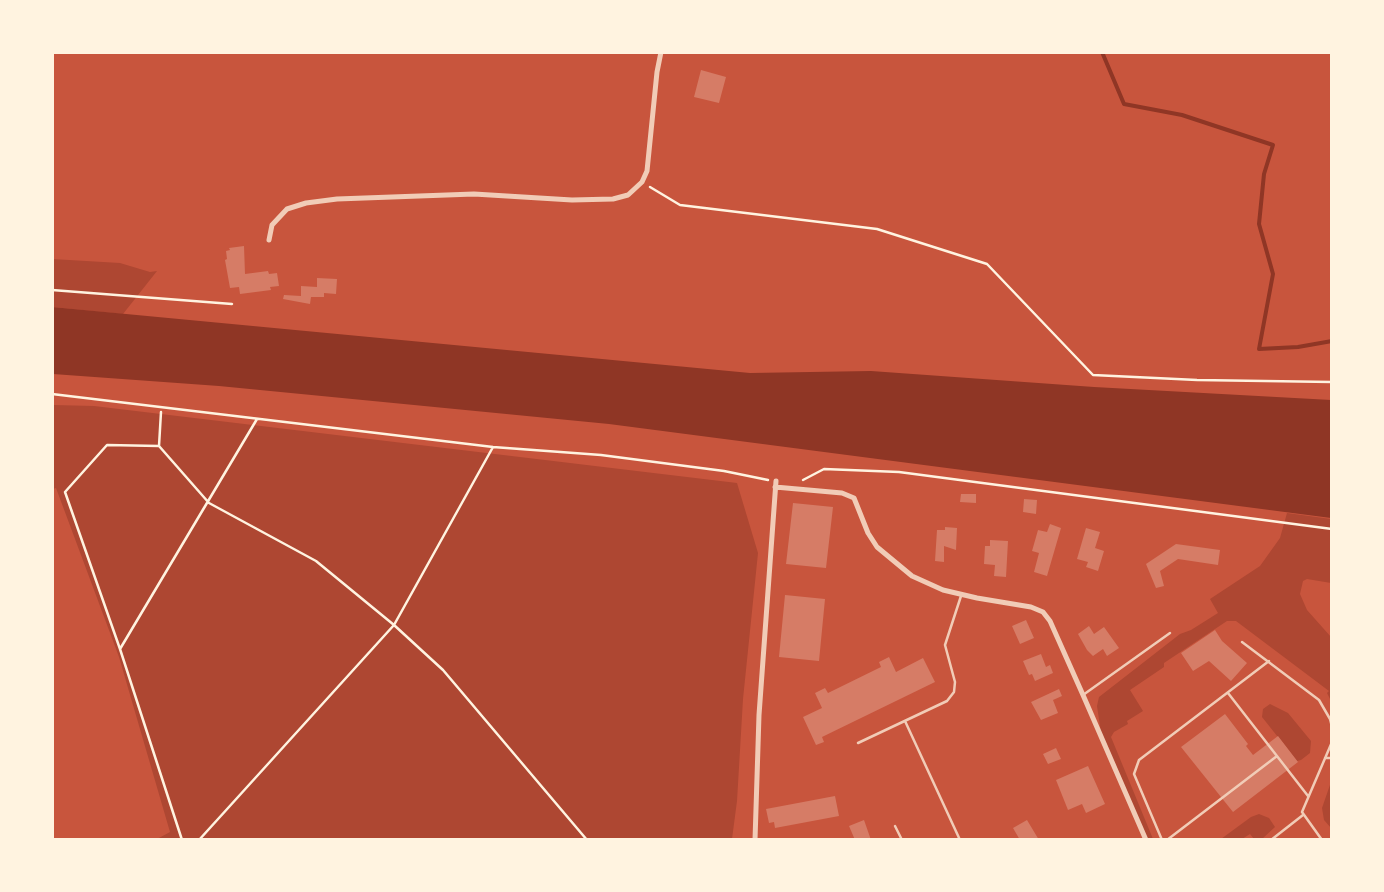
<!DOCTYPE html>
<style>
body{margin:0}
#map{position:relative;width:1384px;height:892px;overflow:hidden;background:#c8553d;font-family:"Public Sans",sans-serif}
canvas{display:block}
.frame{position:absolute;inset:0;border:54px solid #fff3e0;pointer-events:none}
</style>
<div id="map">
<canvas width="1384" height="892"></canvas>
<div class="frame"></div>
</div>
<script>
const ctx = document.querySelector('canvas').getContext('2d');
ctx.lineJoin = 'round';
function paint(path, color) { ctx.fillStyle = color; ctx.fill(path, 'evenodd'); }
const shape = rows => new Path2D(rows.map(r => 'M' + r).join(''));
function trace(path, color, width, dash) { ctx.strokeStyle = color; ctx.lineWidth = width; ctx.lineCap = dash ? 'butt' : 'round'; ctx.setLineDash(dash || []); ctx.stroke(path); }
const green = shape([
 [52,259,120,263,150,272,157,271,123,314,53,307],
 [53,405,94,406,737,483,758,553,743,699,737,801,732,839,157,839,170,832,119,657,56,488,53,489],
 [1287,513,1331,519,1331,583,1307,579,1303,581,1300,594,1307,610,1331,637,1331,701,1327,693,1329,691,1236,621,1227,621,1164,663,1164,667,1130,690,1143,711,1127,721,1128,724,1114,732,1111,737,1153,839,1147,839,1101,733,1097,706,1099,697,1180,634,1191,630,1218,613,1210,599,1260,566,1280,538],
 [1270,704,1288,713,1311,741,1310,753,1301,760,1297,761,1293,756,1262,717,1263,709],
 [1331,782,1331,828,1324,820,1322,808],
 [1259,814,1269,818,1275,827,1262,839,1254,839,1250,834,1242,839,1221,839,1251,817]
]);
const water = shape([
 [52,307,750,373,871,371,1094,387,1331,400,1331,518,609,424,219,386,53,374]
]);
const stream = shape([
 [1102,52,1124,104,1182,115,1273,145,1264,174,1259,224,1273,274,1259,349,1298,347,1332,341]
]);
const building = shape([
 [701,70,726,77,719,103,694,97],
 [244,246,245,274,268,271,269,274,277,273,279,286,270,287,271,290,240,294,239,287,230,288,225,260,227,259,226,251,230,250,229,248],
 [317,278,337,279,336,294,324,293,324,297,311,297,310,304,283,299,284,295,301,296,301,286,317,287],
 [961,494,976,494,976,503,960,502],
 [1024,499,1037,500,1036,514,1023,512],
 [793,503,833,507,826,568,786,564],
 [1050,524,1061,528,1047,576,1034,572,1039,553,1032,551,1038,530,1047,532],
 [945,527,957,528,956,550,944,546,944,562,935,561,937,530,945,530],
 [1086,528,1100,532,1095,548,1104,551,1098,571,1086,567,1088,562,1077,559],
 [990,540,1008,541,1006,577,994,576,995,565,984,564,985,546,990,546],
 [1176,544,1220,550,1218,565,1178,559,1160,571,1164,586,1156,588,1146,564],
 [785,595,825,599,819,661,779,657],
 [1026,620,1034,638,1020,644,1012,626],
 [1089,626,1094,634,1104,627,1119,648,1107,656,1103,649,1093,656,1087,650,1078,634],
 [1215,630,1222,641,1247,663,1231,681,1209,661,1193,671,1181,653],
 [1041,654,1046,667,1050,665,1053,673,1035,681,1032,674,1029,675,1023,661],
 [889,657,896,672,923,658,935,682,822,737,824,742,816,745,803,717,822,708,815,693,825,688,828,693,881,667,879,662],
 [1059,689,1062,696,1053,700,1058,713,1041,720,1031,702],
 [1225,714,1248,744,1246,746,1253,755,1278,736,1298,762,1233,812,1181,747],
 [1056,748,1061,759,1048,764,1043,754],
 [1088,766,1105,804,1086,813,1082,804,1068,810,1056,780],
 [835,796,839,816,775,828,774,822,769,823,766,809],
 [864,820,871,840,855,840,849,826],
 [1027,820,1039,840,1020,840,1013,828]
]);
const path = shape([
 [650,187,680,205,877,229,987,264,1093,375,1197,380,1332,382],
 [52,290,232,304],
 [52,394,493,447,601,455,724,471,768,480],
 [161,412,159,446,209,503,316,561,394,625,443,670,587,840],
 [803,480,824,469,899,472,1332,529],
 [120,649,65,492,107,445,159,446],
 [182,840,120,649,257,419],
 [199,840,394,625,493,447],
 [1331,840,1332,839]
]);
const service = shape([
 [1242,642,1319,700,1330,719,1332,727],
 [1228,693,1308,796],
 [1083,695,1170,633],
 [905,721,960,840],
 [858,743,947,701,954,692,955,682,945,645,961,596],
 [1325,758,1332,758],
 [895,826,902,840],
 [1162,840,1134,774,1139,760,1269,661],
 [1167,840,1277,756],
 [1271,840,1303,815],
 [1322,840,1302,812,1332,742]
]);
const minor = shape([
 [269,240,272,225,287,209,306,203,337,199,474,194,572,200,613,199,628,195,642,182,647,171,657,72,661,52],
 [775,487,842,493,854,498,868,533,877,547,912,576,943,590,977,598,1031,607,1043,612,1050,621,1083,695,1146,840],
 [755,840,759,715,776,481]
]);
paint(green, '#ae4732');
paint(water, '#8f3625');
trace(stream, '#8f3625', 4);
paint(building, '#d67c66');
trace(path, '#fff3e0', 2.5);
trace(service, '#f1ccb7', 2.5);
trace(minor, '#f1ccb7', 5);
</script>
